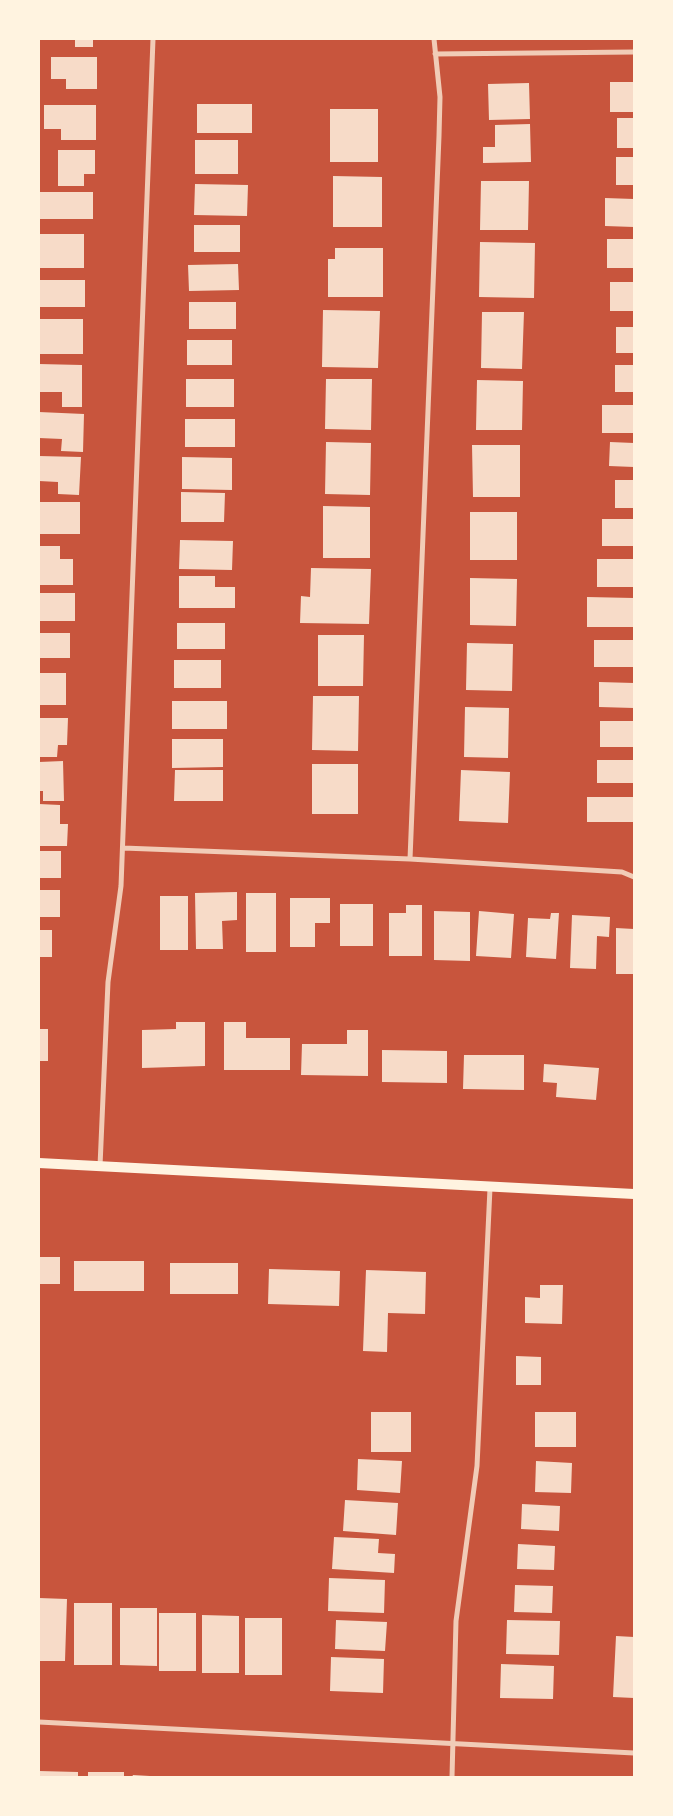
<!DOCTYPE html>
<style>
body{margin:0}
#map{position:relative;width:673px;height:1816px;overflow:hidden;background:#c8553d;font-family:"PT Sans",sans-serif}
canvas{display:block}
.frame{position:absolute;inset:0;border:40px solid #fff3e0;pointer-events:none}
</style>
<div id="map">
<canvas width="673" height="1816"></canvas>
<div class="frame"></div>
</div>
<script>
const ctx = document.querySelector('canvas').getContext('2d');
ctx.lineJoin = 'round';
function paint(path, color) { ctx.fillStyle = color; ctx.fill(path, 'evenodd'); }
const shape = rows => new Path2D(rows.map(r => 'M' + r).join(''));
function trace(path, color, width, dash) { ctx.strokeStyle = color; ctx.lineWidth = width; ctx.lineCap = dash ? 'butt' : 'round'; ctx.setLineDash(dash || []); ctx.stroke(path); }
const building = shape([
 [75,39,93,39,93,47,75,47],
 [51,57,97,57,97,89,66,89,66,79,51,79],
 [610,82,634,82,634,112,610,112],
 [529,83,530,119,489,120,488,84],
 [197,104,252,104,252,133,197,133],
 [44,105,96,105,96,140,61,140,61,129,44,129],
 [330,109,378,109,378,162,330,162],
 [617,118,634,118,634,148,617,148],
 [530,124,531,162,483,163,483,147,495,147,495,125],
 [195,140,238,140,238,174,195,174],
 [58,150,95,150,95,174,84,174,84,186,58,186],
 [616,157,634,157,634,185,616,185],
 [333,176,382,177,382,227,333,227],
 [481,181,529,181,528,230,480,230],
 [195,184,248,185,247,216,194,215],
 [39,192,93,192,93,219,39,219],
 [605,198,634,199,634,227,605,226],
 [194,225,240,225,240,252,194,252],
 [40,234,84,234,84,268,39,268],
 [607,239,634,239,634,268,607,268],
 [480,242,535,243,534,298,479,297],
 [335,248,383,248,383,297,328,297,328,259,335,259],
 [238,264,239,290,189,291,188,265],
 [39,280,85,280,85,307,39,307],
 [610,282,634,282,634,311,610,311],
 [189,302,236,302,236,329,189,329],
 [323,310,380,311,378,368,322,367],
 [482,312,524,312,522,369,481,368],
 [39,319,83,319,83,354,39,354],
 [616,327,634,327,634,353,616,353],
 [187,340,232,340,232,365,187,365],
 [39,364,82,365,82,407,62,407,62,392,39,392],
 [615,365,634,365,634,392,615,392],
 [186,379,234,379,234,407,186,407],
 [326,379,372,379,371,430,325,429],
 [477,380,523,381,522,430,476,430],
 [602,405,634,405,634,433,602,433],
 [39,412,84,414,83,452,61,451,62,439,39,438],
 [185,419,235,419,235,447,185,447],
 [326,442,371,443,370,495,325,494],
 [610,442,634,443,634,467,609,466],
 [472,445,520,445,520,497,473,497],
 [39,456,81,457,79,495,58,494,58,482,39,481],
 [182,457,232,458,232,490,182,489],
 [615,480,634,480,634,508,615,508],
 [181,492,225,493,224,522,181,522],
 [39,502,80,502,80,534,39,534],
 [323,506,370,507,370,558,323,558],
 [470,512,517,512,517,560,470,560],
 [602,519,634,519,634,546,602,546],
 [180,540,233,541,232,570,179,569],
 [39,546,60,546,60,559,73,559,73,585,39,585],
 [597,559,634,559,634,587,597,587],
 [311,568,371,569,369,624,300,623,301,596,310,597],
 [179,576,215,576,215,587,235,587,235,608,179,608],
 [470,578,517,579,516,626,470,625],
 [39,593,75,593,75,621,39,621],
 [587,597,634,598,634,627,587,627],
 [177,623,225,623,225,649,177,649],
 [39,633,70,633,70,658,39,658],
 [318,635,364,635,363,686,318,686],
 [594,640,634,640,634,667,594,667],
 [467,643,513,644,512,691,466,690],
 [174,660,221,660,221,688,174,688],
 [39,673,66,673,66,705,39,705],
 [599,682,634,683,634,708,599,707],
 [313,696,359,696,358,751,312,750],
 [172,701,227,701,227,729,172,729],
 [465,707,509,708,508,758,464,757],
 [39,718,68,718,67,745,58,745,57,757,39,757],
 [600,721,634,721,634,747,600,747],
 [172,739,223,739,223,767,172,768],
 [597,760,634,760,634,783,597,783],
 [63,761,64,801,43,801,43,791,39,791,39,762],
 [312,764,358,764,358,814,312,814],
 [175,770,223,770,223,801,174,801],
 [461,770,510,772,508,823,459,821],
 [587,797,634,797,634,822,587,822],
 [39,804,60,805,60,824,68,824,67,846,39,846],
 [39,851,61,851,61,878,39,878],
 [39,890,60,890,60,917,39,917],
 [237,892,237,920,222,921,223,949,196,949,195,893],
 [246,893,276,893,276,952,246,952],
 [160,896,188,896,188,950,160,950],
 [290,898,330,898,330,923,315,923,315,947,290,947],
 [340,904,373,904,373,946,340,946],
 [406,905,422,905,422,956,389,956,389,913,406,913],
 [434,911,470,912,470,961,434,960],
 [479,911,514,914,511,958,476,956],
 [551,913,559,913,556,959,526,957,528,918,550,919],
 [572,915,610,917,609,937,597,936,596,969,570,968],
 [616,928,634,929,634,974,616,974],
 [39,930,52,930,52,957,39,957],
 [176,1022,205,1022,205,1066,142,1068,142,1030,176,1029],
 [224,1022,246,1022,246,1038,290,1038,290,1070,224,1070],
 [39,1029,48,1029,48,1061,39,1061],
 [347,1030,368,1030,368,1076,301,1075,302,1044,347,1044],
 [382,1050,447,1051,447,1083,382,1082],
 [464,1055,524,1055,524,1090,463,1089],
 [544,1064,599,1068,596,1100,556,1097,557,1083,543,1082],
 [39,1257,60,1257,60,1284,39,1284],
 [74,1261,144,1261,144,1291,74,1291],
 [170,1263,238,1263,238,1294,170,1294],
 [269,1269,340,1271,339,1306,268,1304],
 [366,1270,426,1272,425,1314,388,1313,387,1352,363,1351],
 [540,1285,563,1285,562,1324,525,1323,525,1297,540,1298],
 [516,1356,541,1357,541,1385,516,1385],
 [371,1412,411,1412,411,1452,371,1452],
 [535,1412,576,1412,576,1447,535,1447],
 [358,1459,402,1461,400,1493,357,1490],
 [536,1461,572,1463,571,1493,535,1492],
 [345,1500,398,1503,396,1535,343,1531],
 [522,1504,560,1506,559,1531,521,1529],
 [334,1537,379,1539,378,1553,395,1554,394,1573,332,1569],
 [518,1544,555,1546,554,1570,517,1569],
 [329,1578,385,1580,384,1613,328,1611],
 [515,1585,553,1586,552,1613,514,1612],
 [39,1598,67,1599,65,1661,39,1661],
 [74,1603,112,1603,112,1665,74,1665],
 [120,1608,157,1608,157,1666,120,1665],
 [159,1613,196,1613,196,1671,159,1671],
 [202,1615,239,1616,239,1673,202,1673],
 [245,1618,282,1618,282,1675,245,1675],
 [336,1620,387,1622,385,1651,335,1649],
 [507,1620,560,1621,559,1655,506,1654],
 [616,1636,634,1637,634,1698,613,1697],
 [331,1657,384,1659,383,1693,330,1691],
 [501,1664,554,1666,553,1699,500,1698],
 [39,1771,78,1772,78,1777,39,1777],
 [88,1772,124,1772,124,1777,88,1777],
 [133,1775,150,1776,150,1777,132,1777]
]);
const minor = shape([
 [435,54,634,52],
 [123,848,410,859,622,872,634,877],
 [410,859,439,136,440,97,434,39],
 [100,1166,108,982,121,886,153,39],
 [39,1722,634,1753],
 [452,1777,456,1621,477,1466,490,1188]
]);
const secondary = shape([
 [39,1163,634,1194]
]);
paint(building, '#f7dbc8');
trace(minor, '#f1ccb7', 5);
trace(secondary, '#fff3e0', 10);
</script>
